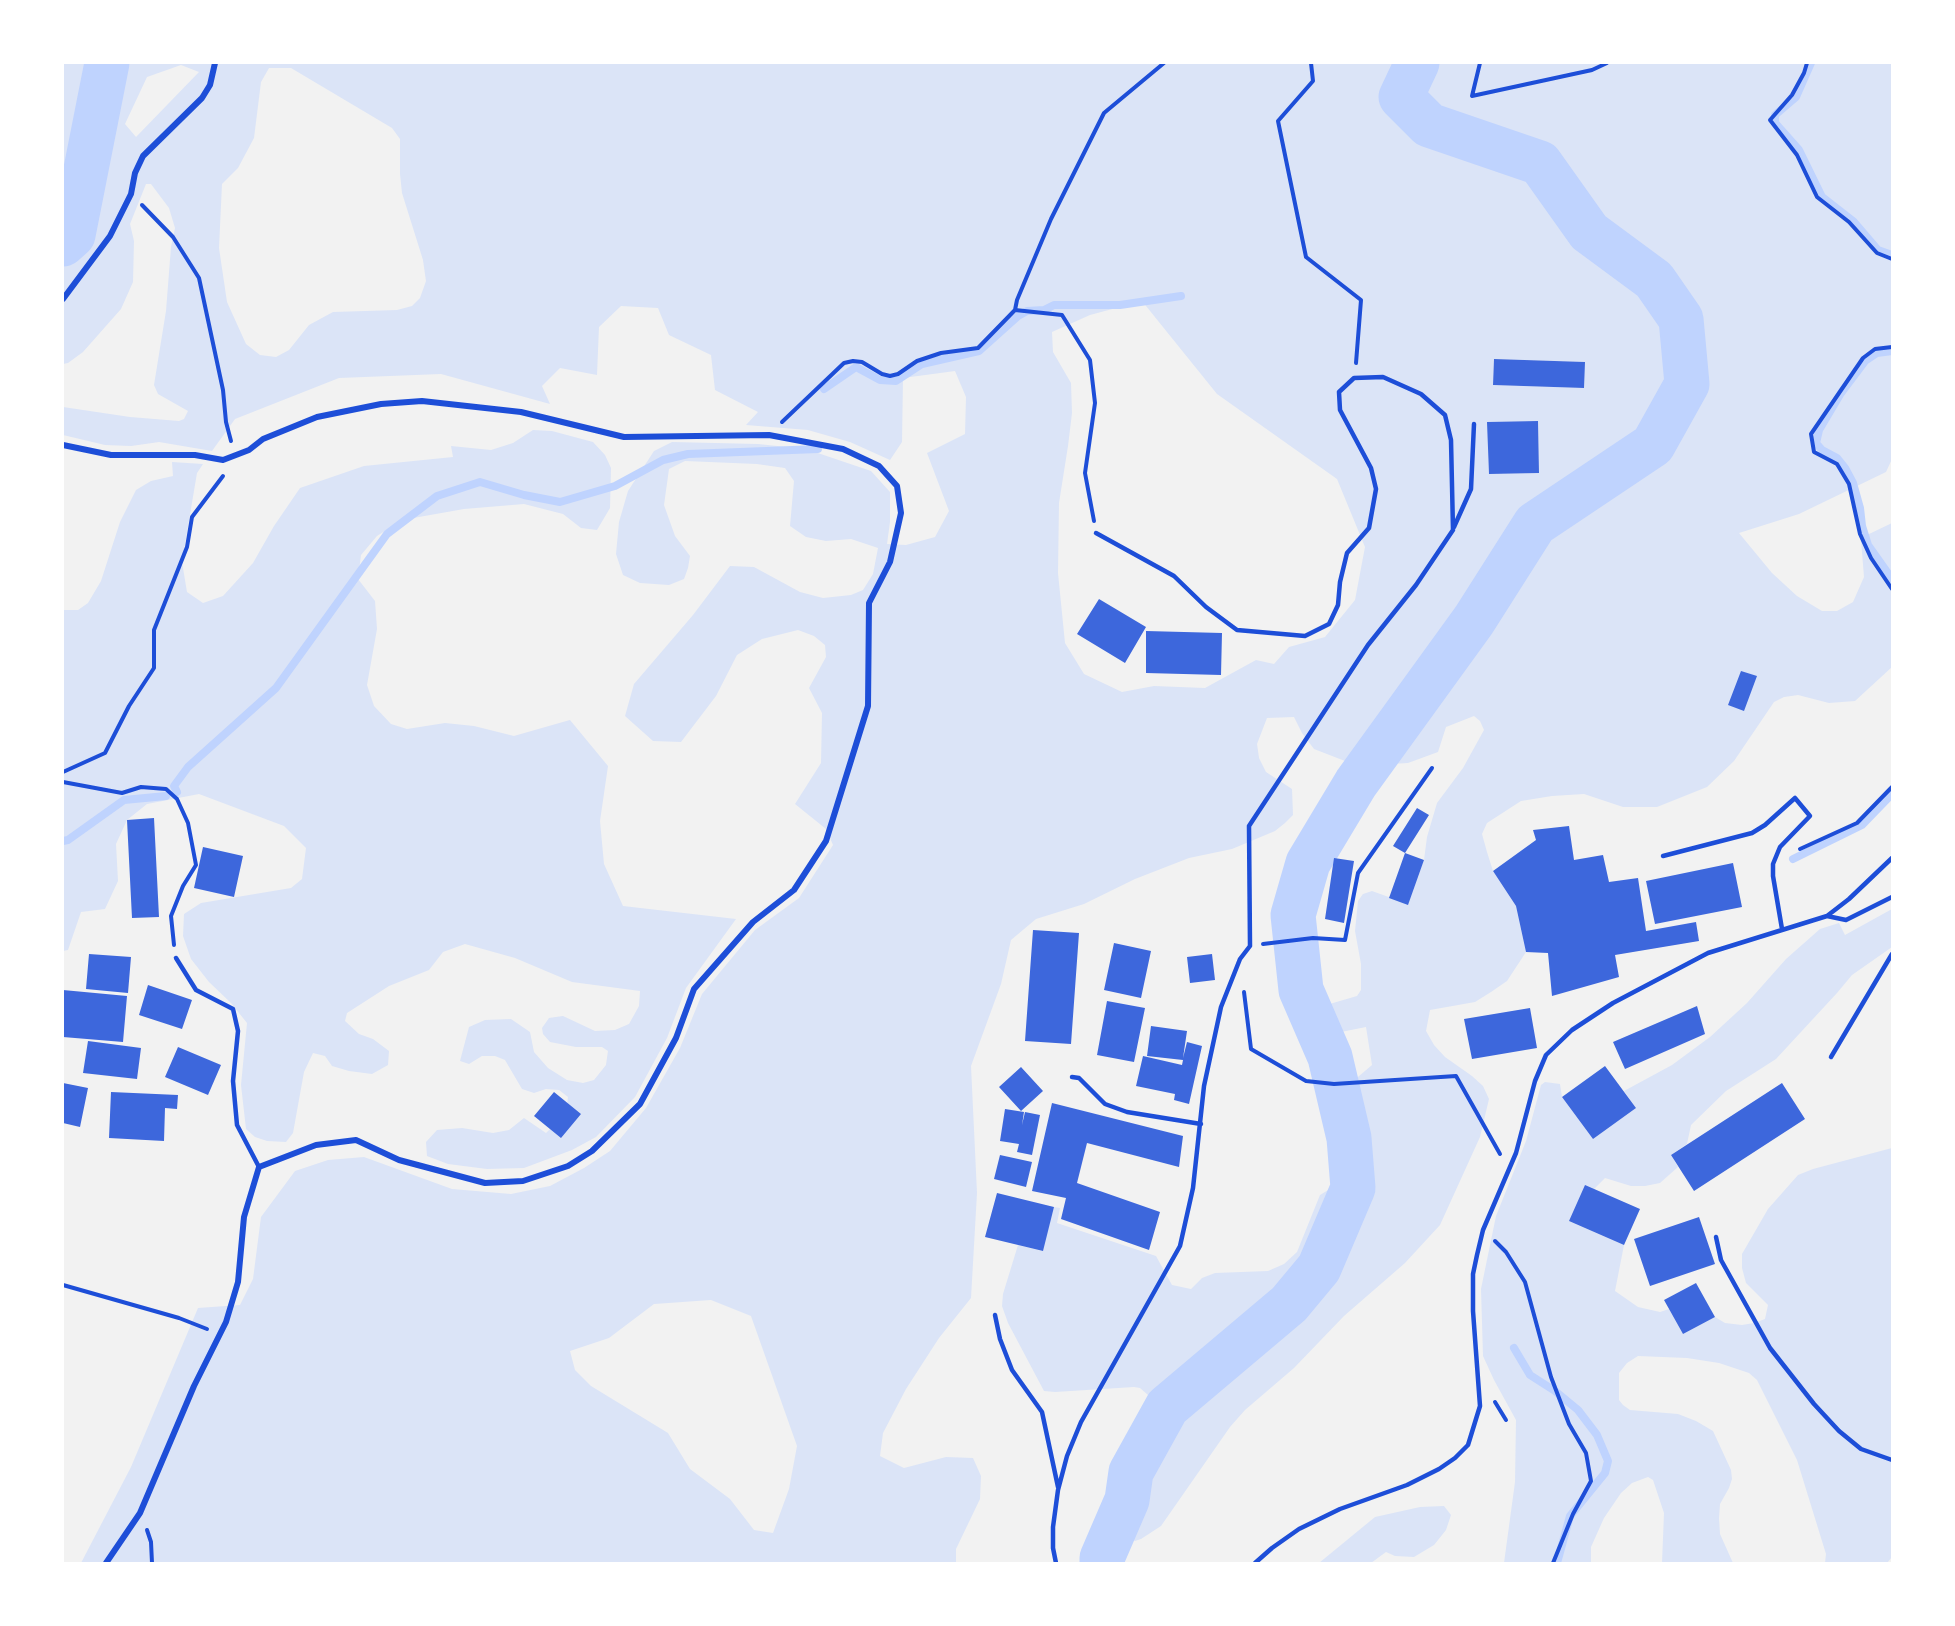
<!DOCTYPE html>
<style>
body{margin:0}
#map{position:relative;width:1955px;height:1626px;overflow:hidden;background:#f2f2f2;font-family:"Source Sans 3",sans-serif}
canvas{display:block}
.frame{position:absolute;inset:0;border:64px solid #fff;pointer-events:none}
</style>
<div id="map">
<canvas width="1955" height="1626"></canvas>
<div class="frame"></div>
</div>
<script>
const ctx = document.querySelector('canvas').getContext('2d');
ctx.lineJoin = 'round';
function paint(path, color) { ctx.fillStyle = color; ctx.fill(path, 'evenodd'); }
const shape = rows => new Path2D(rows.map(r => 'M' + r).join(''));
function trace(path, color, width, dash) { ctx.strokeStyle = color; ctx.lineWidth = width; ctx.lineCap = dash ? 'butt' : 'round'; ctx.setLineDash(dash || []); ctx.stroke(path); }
const green = shape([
 [63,63,1892,63,1892,459,1886,472,1799,514,1739,533,1772,573,1797,596,1822,611,1837,611,1853,602,1864,577,1861,540,1867,535,1892,523,1892,667,1855,701,1829,703,1798,695,1784,697,1774,702,1734,761,1707,787,1657,807,1623,807,1584,794,1552,796,1521,801,1487,823,1482,834,1487,852,1493,871,1516,906,1526,952,1507,981,1491,992,1475,1002,1430,1010,1426,1031,1434,1045,1445,1057,1472,1076,1483,1086,1489,1099,1480,1137,1440,1225,1405,1263,1344,1316,1294,1368,1245,1410,1230,1427,1161,1526,1141,1539,1135,1541,1129,1538,1118,1530,1135,1436,1139,1423,1151,1401,1148,1395,1140,1388,1134,1387,1055,1392,1044,1391,1008,1323,1002,1306,1003,1294,1018,1245,1042,1251,1054,1207,1060,1208,1057,1223,1156,1256,1172,1285,1191,1289,1202,1278,1215,1273,1268,1271,1284,1264,1297,1252,1320,1195,1333,1187,1340,1180,1341,1164,1337,1123,1340,1103,1345,1088,1372,1065,1366,1027,1321,1036,1310,1026,1307,1015,1309,1010,1357,996,1361,990,1361,964,1355,931,1358,901,1363,894,1372,891,1408,904,1424,860,1427,837,1437,803,1463,768,1484,730,1480,721,1474,716,1446,727,1438,752,1408,763,1375,765,1345,761,1314,749,1302,733,1294,717,1267,718,1257,744,1259,758,1266,772,1292,789,1293,815,1285,823,1275,831,1232,849,1189,858,1135,879,1084,904,1036,919,1011,940,1001,984,971,1066,977,1193,971,1298,939,1338,906,1389,883,1433,880,1456,904,1468,946,1457,973,1458,981,1476,980,1499,956,1549,956,1563,81,1563,131,1467,198,1308,240,1305,253,1279,261,1217,295,1171,328,1160,364,1157,452,1189,511,1194,550,1186,584,1168,610,1151,646,1108,680,1048,702,994,755,930,799,898,833,845,826,829,795,804,821,763,822,713,809,688,826,657,825,645,814,636,798,630,762,639,737,655,716,696,681,742,653,741,625,716,634,684,693,615,730,566,754,567,800,592,823,598,851,595,863,590,873,574,878,548,851,539,826,541,806,537,790,526,794,481,785,468,757,464,685,461,669,469,664,505,675,536,690,556,688,568,684,579,669,585,640,583,623,575,616,554,619,522,628,491,654,451,672,442,758,444,806,449,871,471,890,492,890,522,887,544,906,545,935,537,949,511,927,453,965,434,966,397,955,371,903,378,902,442,890,460,850,442,808,430,746,425,758,412,715,390,711,355,669,335,658,308,621,306,599,327,597,375,560,368,542,386,550,404,441,374,339,378,235,419,212,451,159,442,131,446,105,445,63,435,63,407,130,417,179,421,184,419,188,411,158,394,154,385,166,311,171,247,175,228,169,208,151,184,146,184,130,224,134,241,133,282,121,309,83,352,68,363,63,364],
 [181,65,199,72,136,137,125,124,147,77],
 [269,68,291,68,392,128,400,139,400,174,402,193,423,260,426,281,420,298,412,306,397,310,333,312,309,325,289,350,276,357,260,355,246,344,227,302,219,248,222,184,238,168,254,138,261,82],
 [1142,301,1217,394,1337,479,1365,547,1355,600,1325,637,1289,647,1274,664,1256,660,1205,688,1154,686,1122,692,1084,674,1065,643,1058,573,1059,503,1068,446,1072,413,1071,383,1053,352,1052,332,1090,315],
 [1494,359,1584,362,1584,388,1493,385],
 [1538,421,1539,473,1489,474,1488,422],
 [711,1300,751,1316,797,1446,789,1489,773,1533,754,1530,730,1499,690,1469,668,1433,591,1386,575,1370,570,1351,609,1338,654,1304],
 [533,430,552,431,593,442,605,455,611,468,610,508,597,530,581,528,563,514,524,504,464,509,402,520,377,536,361,555,358,579,375,601,377,629,367,685,374,706,391,724,407,729,445,723,474,726,514,736,570,720,608,766,600,821,604,864,623,906,736,919,686,988,667,1038,635,1097,596,1137,572,1150,524,1168,487,1169,448,1164,427,1156,426,1142,437,1130,462,1128,493,1133,509,1130,524,1118,546,1133,566,1113,568,1097,559,1090,546,1089,534,1093,522,1089,505,1060,495,1056,482,1056,469,1064,460,1061,469,1027,485,1020,511,1019,530,1032,534,1052,548,1068,567,1080,583,1083,594,1080,606,1065,608,1051,602,1047,576,1047,550,1042,543,1034,542,1028,549,1018,563,1016,595,1031,615,1030,629,1024,639,1006,640,991,572,982,515,958,465,944,443,952,429,970,389,986,347,1013,345,1021,359,1034,373,1039,389,1051,388,1065,372,1074,349,1071,332,1066,325,1056,313,1053,304,1072,293,1133,286,1142,267,1141,255,1137,246,1129,241,1085,247,1023,231,1003,209,982,191,959,183,936,184,914,201,903,291,888,302,879,306,848,284,826,199,794,147,804,127,820,116,844,118,881,105,909,81,912,68,950,63,951,63,610,78,610,88,603,101,581,120,522,136,490,151,481,173,476,172,462,203,464,197,473,182,562,187,592,203,603,223,596,253,563,274,526,300,488,364,466,453,457,451,446,491,450,513,443],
 [1892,909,1892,947,1852,975,1837,993,1776,1059,1726,1091,1691,1125,1687,1144,1671,1155,1678,1167,1660,1183,1645,1186,1631,1186,1605,1178,1594,1189,1569,1221,1624,1245,1615,1291,1638,1307,1660,1312,1669,1309,1683,1334,1715,1317,1725,1323,1742,1325,1754,1323,1765,1319,1768,1305,1746,1283,1742,1268,1742,1254,1768,1209,1798,1175,1813,1169,1892,1148,1892,1557,1887,1563,1825,1563,1826,1554,1797,1460,1757,1380,1749,1373,1719,1363,1687,1358,1638,1356,1627,1363,1619,1373,1619,1400,1623,1405,1630,1410,1678,1414,1696,1421,1713,1431,1731,1470,1732,1479,1729,1488,1720,1504,1719,1518,1720,1534,1733,1563,1662,1563,1664,1513,1653,1480,1648,1477,1632,1483,1621,1493,1604,1518,1591,1547,1591,1563,1504,1563,1515,1482,1516,1420,1494,1380,1483,1356,1481,1289,1496,1216,1526,1141,1541,1085,1545,1082,1560,1084,1562,1097,1593,1139,1636,1108,1624,1091,1672,1065,1710,1037,1747,1003,1786,959,1820,929,1839,923,1845,935],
 [1444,1506,1451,1515,1446,1530,1434,1545,1414,1557,1395,1556,1386,1552,1371,1563,1319,1563,1375,1517,1420,1507]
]);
const stream = shape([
 [1811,63,1796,97,1775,115,1775,123,1799,150,1822,197,1854,222,1878,250,1892,255],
 [1892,351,1877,353,1865,361,1841,393,1819,430,1816,443,1822,450,1837,458,1845,468,1853,483,1860,508,1862,526,1868,545,1892,579],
 [824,389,856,367,880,380,896,381,922,364,979,351,1018,316,1027,311,1044,310,1054,305,1120,305,1181,296],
 [177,792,174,786,188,767,276,688,387,534,437,496,480,482,524,495,560,502,615,486,663,460,688,454,818,449],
 [63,841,68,840,124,800,166,796],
 [1793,859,1862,825,1892,794],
 [1514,1348,1530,1375,1555,1391,1578,1410,1597,1435,1608,1461,1605,1473,1570,1516,1557,1563]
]);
const river = shape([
 [63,244,73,235,107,63],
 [1102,1563,1102,1558,1127,1500,1131,1472,1167,1407,1289,1304,1319,1268,1353,1188,1349,1138,1330,1057,1301,990,1293,915,1308,863,1356,783,1474,620,1535,524,1653,445,1687,384,1681,319,1654,280,1589,232,1540,163,1429,125,1401,97,1417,63]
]);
const building = shape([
 [1494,359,1585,362,1584,388,1493,385],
 [1538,421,1539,473,1489,474,1487,422],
 [1099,599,1146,627,1125,663,1077,634],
 [1146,631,1222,633,1221,675,1146,673],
 [1741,671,1757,676,1744,711,1728,705],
 [1417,808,1429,815,1405,853,1393,846],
 [154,818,159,917,132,918,127,820],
 [1569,826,1574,860,1603,855,1609,882,1638,878,1646,931,1696,922,1699,941,1615,955,1619,977,1552,996,1548,953,1526,952,1516,906,1493,871,1536,840,1533,830],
 [203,847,243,856,234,897,194,888],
 [1405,853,1424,860,1408,905,1389,898],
 [1334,858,1354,861,1344,923,1325,919],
 [1733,863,1742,907,1655,924,1646,881],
 [1033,930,1079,933,1071,1044,1025,1041],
 [1114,943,1151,951,1141,998,1104,990],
 [89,954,131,957,128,993,86,989],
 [1212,954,1215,980,1190,983,1187,957],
 [148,985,192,1000,182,1029,139,1015],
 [63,990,127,996,123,1042,63,1037],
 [1107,1001,1145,1008,1134,1062,1097,1055],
 [1697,1006,1705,1034,1625,1069,1613,1042],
 [1530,1008,1537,1048,1472,1059,1464,1019],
 [1151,1026,1187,1031,1183,1058,1187,1042,1202,1046,1189,1104,1174,1100,1175,1094,1136,1086,1143,1056,1182,1065,1183,1060,1147,1056],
 [88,1041,141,1048,137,1079,83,1073],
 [178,1047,221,1065,208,1095,165,1077],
 [1605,1066,1636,1108,1593,1139,1562,1097],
 [1021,1067,1043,1091,1021,1111,999,1087],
 [63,1083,88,1088,80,1127,63,1123],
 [1782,1083,1805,1119,1694,1191,1671,1155],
 [111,1092,178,1095,177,1109,165,1108,164,1141,109,1138],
 [554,1092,581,1114,561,1138,534,1116],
 [1052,1103,1183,1136,1179,1167,1087,1143,1077,1183,1160,1212,1149,1250,1061,1219,1066,1198,1032,1191],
 [1005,1109,1024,1112,1022,1125,1025,1112,1040,1115,1032,1155,1017,1152,1019,1144,1000,1141],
 [1000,1155,1032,1162,1026,1187,994,1179],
 [1585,1185,1640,1209,1624,1245,1569,1221],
 [997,1193,1054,1207,1043,1251,985,1237],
 [1699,1217,1715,1264,1650,1286,1634,1239],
 [1696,1283,1715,1317,1683,1334,1664,1300]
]);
const path = shape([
 [1311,63,1313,81,1278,121,1306,257,1361,300,1356,363],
 [1480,63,1472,96,1592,70,1607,63],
 [1807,63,1804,73,1792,95,1770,120,1797,155,1817,197,1849,222,1877,253,1892,259],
 [142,205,173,237,199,278,223,390,226,422,231,441],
 [1015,310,1017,300,1051,219,1104,113,1164,63],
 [1892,347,1875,349,1863,358,1811,434,1814,452,1837,464,1849,484,1860,534,1871,558,1892,589],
 [782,422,844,363,853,361,862,362,882,374,890,376,898,374,917,361,941,353,978,348,1015,310,1062,315,1090,360,1095,403,1085,473,1094,521],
 [63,772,105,753,129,706,154,668,154,630,187,547,192,517,223,476],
 [63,782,122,793,141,787,166,789,177,799,188,823,196,865,183,886,171,916,174,945],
 [1800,849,1857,823,1892,787],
 [1263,944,1313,938,1345,940,1358,873,1432,768],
 [1244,992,1251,1049,1306,1081,1334,1084,1456,1076,1500,1154],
 [1495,1241,1506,1252,1525,1282,1551,1377,1569,1424,1586,1453,1591,1481,1573,1514,1553,1563],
 [63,1285,179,1318,207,1329],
 [1495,1402,1506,1420],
 [147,1530,151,1542,152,1563]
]);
const service = shape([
 [1454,527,1471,489,1474,424],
 [1663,856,1752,833,1765,825,1795,798,1810,816,1780,847,1773,864,1773,876,1782,929],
 [1827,916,1846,920,1892,897],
 [176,958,196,990,233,1009,238,1031,233,1081,237,1125,259,1167],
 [1831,1057,1892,954],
 [1072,1077,1079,1078,1105,1104,1127,1112,1201,1124],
 [1716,1237,1721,1260,1770,1348,1814,1404,1839,1431,1861,1449,1892,1460],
 [995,1315,1000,1339,1012,1370,1042,1412,1058,1487],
 [1056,1563,1053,1548,1053,1527,1058,1490,1067,1456,1081,1422,1180,1246,1193,1188,1204,1086,1221,1007,1240,959,1250,946,1249,826,1368,645,1416,585,1453,530,1451,440,1445,415,1421,394,1383,377,1354,378,1339,392,1340,410,1371,468,1376,489,1369,528,1347,553,1340,582,1338,605,1329,624,1305,636,1237,630,1206,607,1174,576,1096,533],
 [1255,1563,1272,1548,1299,1529,1340,1509,1407,1485,1439,1469,1455,1458,1468,1445,1480,1406,1473,1311,1473,1274,1477,1255,1483,1230,1516,1153,1535,1081,1546,1055,1572,1030,1613,1003,1708,953,1827,916,1849,899,1892,858]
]);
const minor = shape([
 [63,299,110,236,131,194,135,173,143,156,202,98,210,85,215,63],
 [63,445,111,455,195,455,223,460,249,450,263,439,317,417,381,404,422,401,521,412,624,437,769,435,843,449,879,466,897,486,901,513,890,562,869,603,868,706,826,841,794,890,753,922,694,989,676,1038,640,1104,592,1151,568,1166,523,1181,485,1183,399,1160,356,1140,316,1145,259,1167,244,1217,238,1282,226,1322,194,1386,140,1513,106,1563]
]);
paint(green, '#dbe4f7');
trace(stream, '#bfd3fe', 8);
trace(river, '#bfd3fe', 45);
paint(building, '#3d67dc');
trace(path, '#1d4ed8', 4);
trace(service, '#1d4ed8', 4.5);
trace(minor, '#1d4ed8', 6);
</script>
